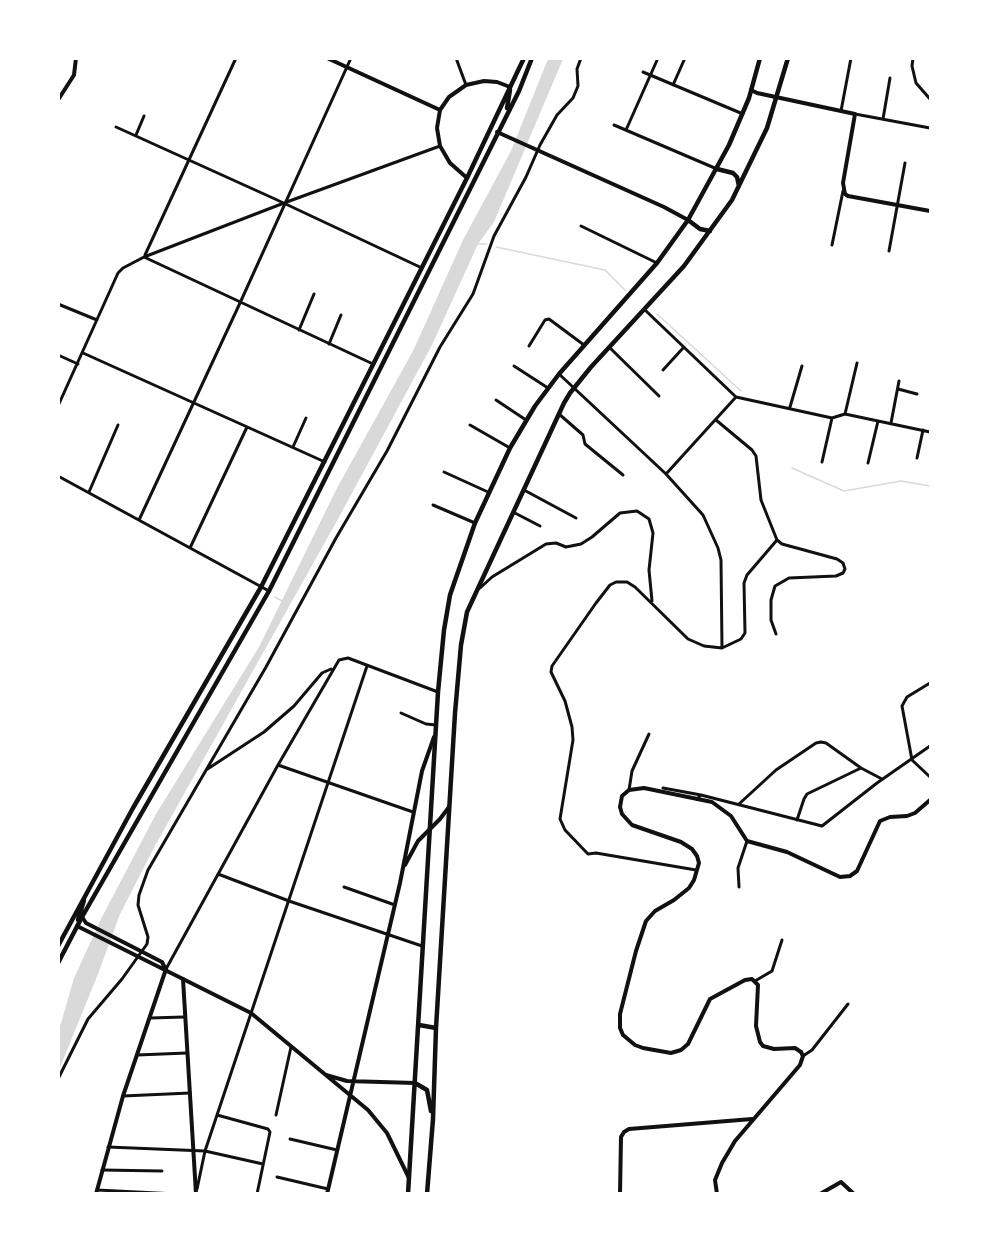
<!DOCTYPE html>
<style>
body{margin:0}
#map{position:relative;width:989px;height:1252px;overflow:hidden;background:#fff;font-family:"Source Sans 3",sans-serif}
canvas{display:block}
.frame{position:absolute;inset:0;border:60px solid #fff;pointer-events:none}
</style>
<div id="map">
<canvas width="989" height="1252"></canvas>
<div class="frame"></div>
</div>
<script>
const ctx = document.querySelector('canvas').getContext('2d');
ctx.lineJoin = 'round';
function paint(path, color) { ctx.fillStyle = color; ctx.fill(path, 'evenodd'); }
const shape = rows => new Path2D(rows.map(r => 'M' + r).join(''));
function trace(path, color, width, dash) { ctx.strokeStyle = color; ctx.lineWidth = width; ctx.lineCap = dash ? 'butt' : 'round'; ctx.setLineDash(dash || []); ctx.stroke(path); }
const water = shape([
 [548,59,563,59,494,222,478,244,432,345,338,519,156,844,120,914,98,974,59,1070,59,1030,74,978,102,917,156,814,259,647,337,488,413,351,463,240,511,151]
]);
const stream = shape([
 [478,244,486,244],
 [496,247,605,270,626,291],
 [657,314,741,391],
 [792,468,844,491,901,481,930,486],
 [275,597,282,601]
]);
const minor = shape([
 [456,58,466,85],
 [913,58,912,66,916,83,930,99],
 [643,72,743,114],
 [673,85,685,58],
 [841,111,851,58],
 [855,114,930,128],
 [883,119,890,78],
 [614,125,717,169],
 [116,127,275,199,422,268],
 [626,130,658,58],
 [136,135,144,116],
 [581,226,657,263],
 [832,245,843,191],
 [889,251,905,163],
 [145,255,236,58],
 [144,257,373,364],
 [58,304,97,320],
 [645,310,736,397,832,418,845,414,930,432],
 [299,330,314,294],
 [329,344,341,315],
 [529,346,545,320,549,319,584,345],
 [609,347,659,396],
 [83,353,325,462],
 [58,355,78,364],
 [514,366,548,388],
 [663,370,684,347],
 [559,374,666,474,703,515,718,548,721,560,722,648],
 [898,389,917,394],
 [496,400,526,420],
 [58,406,118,273,123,268,144,257,284,203,440,146],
 [790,407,802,366],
 [559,414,583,435,585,444,623,475],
 [845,414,857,363],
 [891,423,899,381],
 [470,425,510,448],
 [293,447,306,418],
 [917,458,923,430],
 [822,462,832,418],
 [868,463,878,421],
 [444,472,488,492],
 [666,474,736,397],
 [58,476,269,591],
 [524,490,576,518],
 [89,492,118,425],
 [433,505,475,523],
 [513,512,540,526],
 [139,520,240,303,351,58],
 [190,548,247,427],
 [480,588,492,577,546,544,556,543,566,547,581,544,592,537,620,513,637,511,649,519,653,533,649,570,652,601],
 [776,634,771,620,771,600,775,586,789,578,836,576,843,573,845,569,843,563,837,559,782,544,777,540],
 [930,683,907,697,902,706,912,760,930,777],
 [401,713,426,724,436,725],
 [278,765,413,812],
 [206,770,264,732,294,706,322,673,331,669],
 [663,788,701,795],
 [629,790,632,771,649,734],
 [697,799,701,795,822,826,877,783,930,746],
 [739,804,776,770,816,743,821,742,826,743,861,768,882,779],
 [797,820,804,799,807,794,861,768],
 [696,870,596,853,588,854,565,830,560,819,573,740,572,727,565,701,551,672,552,666,596,603,610,585,616,582,627,582,635,587,688,639,704,646,722,648,741,639,745,633,744,583,747,575,777,540,761,500,756,456,752,450,716,420],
 [218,874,289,901,422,946],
 [344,887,395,905],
 [739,887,738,868,747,841],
 [166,969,278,765,339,660,348,658,438,692],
 [755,981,772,971,782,940],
 [150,1018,184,1017],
 [137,1055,187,1053],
 [803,1056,812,1050,848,1004],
 [58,1079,88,1019,122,979,147,944,148,937,138,905,139,895,148,870,266,667,336,538,387,451,440,347,473,294,494,236,526,177,540,145,557,115,573,98,578,86,577,69,581,58],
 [123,1096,190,1093],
 [217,1115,268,1129,270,1132,257,1194],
 [276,1115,291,1047],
 [290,1139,337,1150],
 [108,1147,205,1151,263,1164],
 [102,1170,162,1171],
 [277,1177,328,1189],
 [197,1189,205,1151,367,666],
 [97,1190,176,1194]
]);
const tertiary = shape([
 [327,58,440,110],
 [751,90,757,93,855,114,843,183,845,194,848,196,930,211],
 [58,100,74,75,76,58],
 [497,132,664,207,688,220],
 [467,178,450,163,440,146,437,128,440,110,449,97,466,85,484,81,497,82,510,87],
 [183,979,196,1194],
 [96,1194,123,1096,166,969],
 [620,1194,621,1137,624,1132,629,1129,752,1119],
 [717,1194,715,1180,722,1163,735,1141,800,1065,803,1056,801,1052,795,1048,774,1049,763,1046,760,1042,756,1026,758,985,752,979,745,980,710,999,688,1044,681,1050,671,1053,643,1048,635,1045,623,1035,620,1028,620,1014,636,951,646,921,655,911,674,900,689,888,694,880,699,863,697,856,692,849,681,842,632,825,622,814,620,807,622,796,629,790,644,788,712,802,731,816,747,841,787,852,840,877,850,876,857,871,880,821,890,817,907,816,915,813,930,800],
 [820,1194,841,1182,854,1194]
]);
const secondary = shape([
 [405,865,418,841,440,819,449,807],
 [82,917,86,923,162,962,165,968],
 [77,926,251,1013,368,1110,387,1133,409,1178],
 [326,1075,347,1081,415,1083],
 [327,1194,400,883,422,771,434,737]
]);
const primary = shape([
 [507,108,510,90],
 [717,169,733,173,737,177,739,186],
 [688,220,700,229,710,231],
 [78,920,84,900],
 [58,946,133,808,261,587,467,178,524,58],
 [58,963,82,917,269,591,519,91,532,58],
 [419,1025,436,1028],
 [415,1083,427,1090,431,1111],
 [408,1194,438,692,444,630,450,595,475,523,510,448,535,406,559,374,657,263,688,220,729,145,749,98,760,58],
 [427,1194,433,1119,436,1028,455,713,461,645,467,612,564,403,570,393,591,367,684,266,732,200,767,128,788,58]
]);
paint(water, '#d9d9d9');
trace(stream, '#d9d9d9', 1.5);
trace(minor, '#111', 3);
trace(tertiary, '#111', 4);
trace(secondary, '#111', 4);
trace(primary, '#111', 4.5);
</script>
